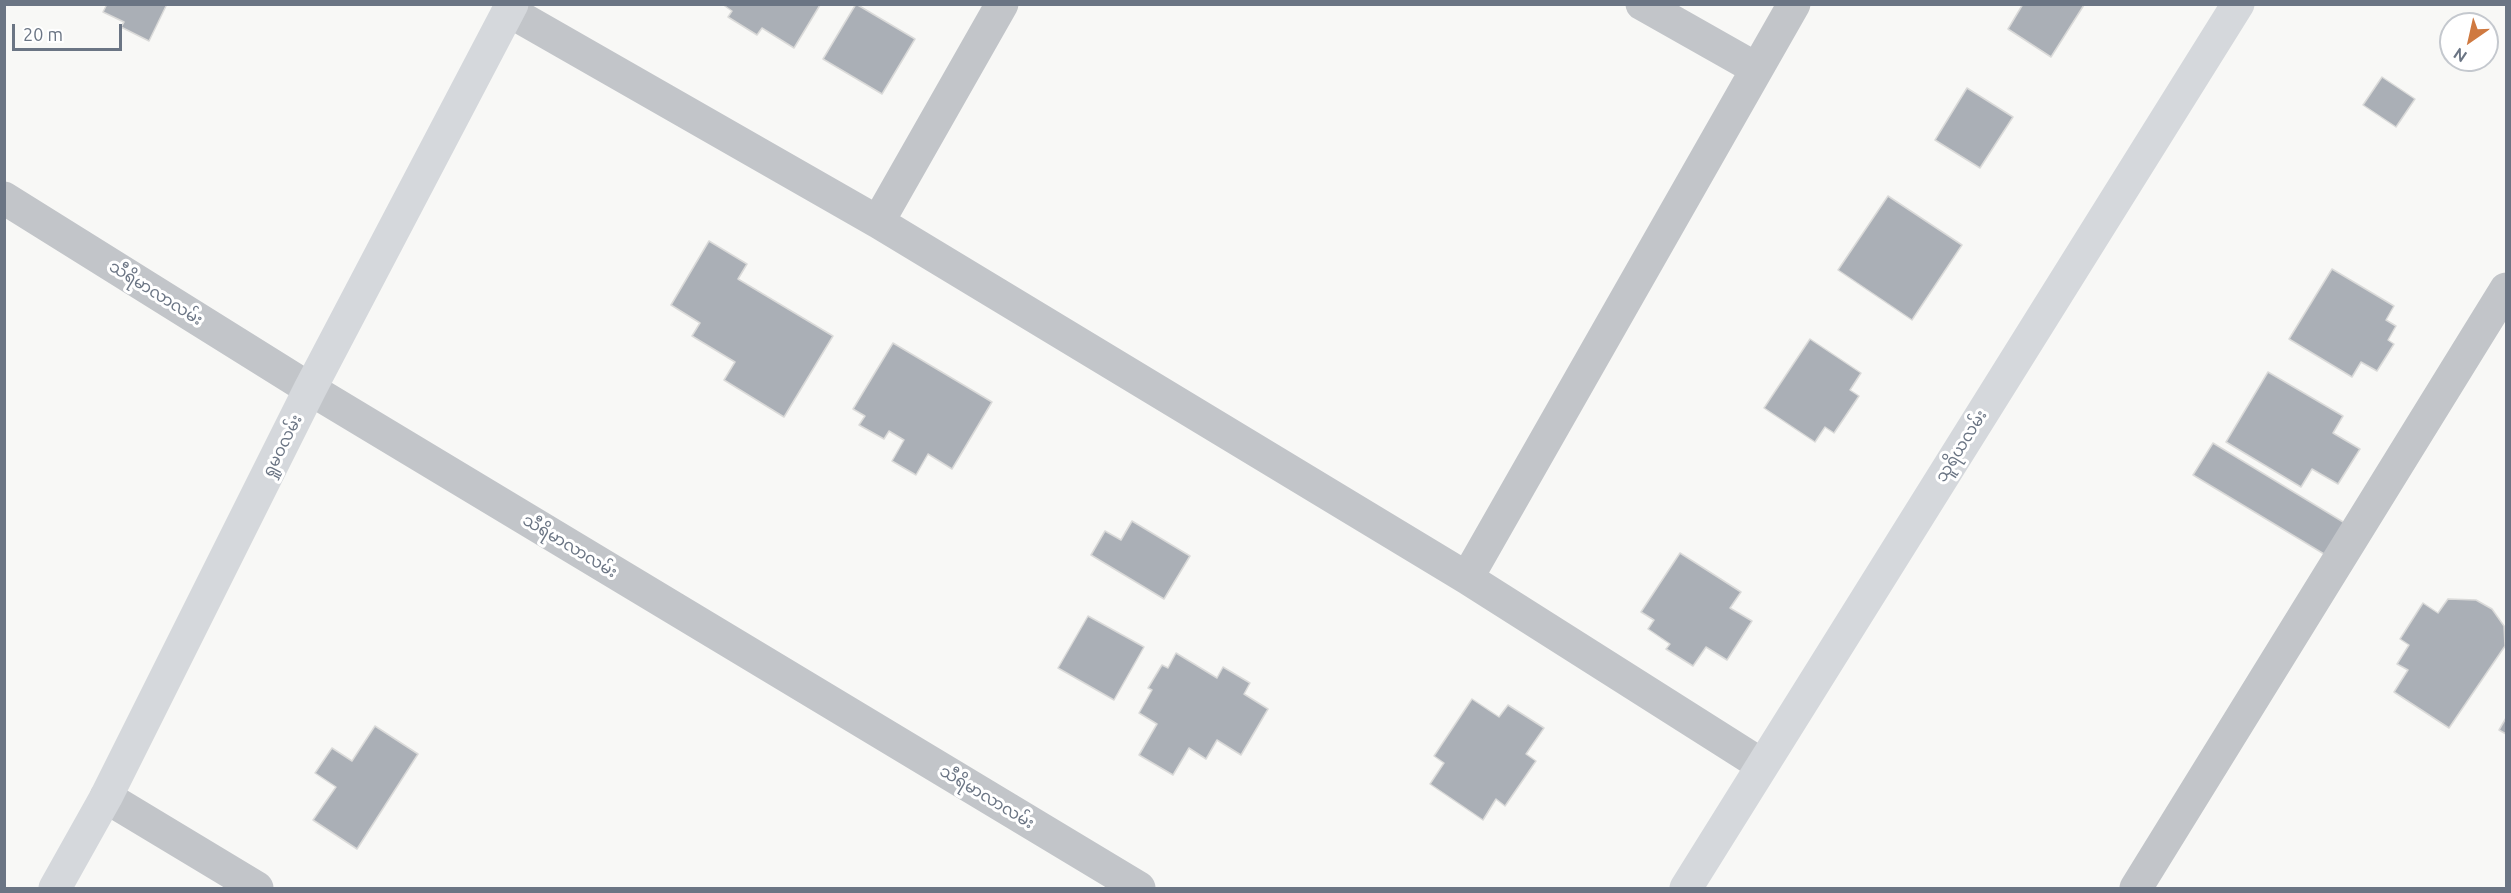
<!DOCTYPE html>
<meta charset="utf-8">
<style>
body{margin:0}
#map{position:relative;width:2511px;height:893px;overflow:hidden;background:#f8f8f6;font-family:Ubuntu,sans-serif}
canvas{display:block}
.frame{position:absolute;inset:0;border:6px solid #6b7584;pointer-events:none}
.north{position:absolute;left:2439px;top:12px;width:60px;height:60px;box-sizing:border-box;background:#fff;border:2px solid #c4c8ce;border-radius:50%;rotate:214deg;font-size:16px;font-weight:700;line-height:24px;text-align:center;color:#6b7584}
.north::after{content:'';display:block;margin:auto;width:21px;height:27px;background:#cf7940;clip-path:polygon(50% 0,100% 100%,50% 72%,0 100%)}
.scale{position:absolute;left:12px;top:24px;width:110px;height:27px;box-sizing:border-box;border:3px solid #6b7584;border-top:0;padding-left:8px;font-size:18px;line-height:21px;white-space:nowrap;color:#6b7584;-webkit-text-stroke:4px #fff;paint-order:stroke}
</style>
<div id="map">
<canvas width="2511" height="893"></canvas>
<div class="frame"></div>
<div class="north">N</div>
<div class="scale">20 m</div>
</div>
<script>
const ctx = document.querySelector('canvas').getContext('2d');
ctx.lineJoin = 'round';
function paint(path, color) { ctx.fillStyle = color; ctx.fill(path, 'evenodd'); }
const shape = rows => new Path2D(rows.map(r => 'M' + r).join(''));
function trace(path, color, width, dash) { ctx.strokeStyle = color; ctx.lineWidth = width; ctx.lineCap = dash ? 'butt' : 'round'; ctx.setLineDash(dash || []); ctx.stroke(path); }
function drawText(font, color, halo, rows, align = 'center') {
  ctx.font = font + ' Ubuntu,"Noto Sans Myanmar",sans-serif'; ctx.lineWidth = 6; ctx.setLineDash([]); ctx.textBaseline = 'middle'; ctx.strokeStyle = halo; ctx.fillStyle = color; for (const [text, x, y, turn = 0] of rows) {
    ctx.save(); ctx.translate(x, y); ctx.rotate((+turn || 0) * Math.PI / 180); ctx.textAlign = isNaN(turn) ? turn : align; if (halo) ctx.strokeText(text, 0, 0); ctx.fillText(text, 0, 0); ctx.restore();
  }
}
const building = shape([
 [107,4,167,4,149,41,121,27,124,22,103,12,107,4],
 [722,4,819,4,820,5,794,48,762,28,757,35,728,17,732,11,722,4],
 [856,4,915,39,882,94,823,59,856,4],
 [2023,4,2082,4,2084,5,2051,57,2008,29,2023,4],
 [2382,77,2415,99,2396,127,2363,105,2382,77],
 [1967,88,2013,117,1980,168,1935,140,1967,88],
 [1888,196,1962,245,1912,320,1838,270,1888,196],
 [709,241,747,264,738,279,833,336,784,417,724,380,735,362,692,336,700,323,671,305,709,241],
 [2332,269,2394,306,2386,320,2396,326,2388,340,2394,344,2377,371,2361,362,2352,377,2289,339,2332,269],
 [1810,339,1861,373,1850,390,1859,396,1834,433,1825,427,1815,442,1764,408,1810,339],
 [893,343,992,402,952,469,928,454,916,475,892,461,904,440,889,431,884,439,859,425,865,416,853,409,893,343],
 [2268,372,2343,416,2333,433,2360,449,2338,484,2312,469,2301,487,2226,442,2268,372],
 [2213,443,2353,528,2334,560,2193,475,2213,443],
 [1132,521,1190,556,1164,599,1091,555,1105,531,1121,540,1132,521],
 [1680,553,1741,592,1730,608,1752,621,1727,660,1706,647,1693,666,1666,649,1670,644,1648,629,1654,620,1641,612,1680,553],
 [2448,599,2476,600,2492,609,2504,626,2505,646,2449,728,2394,692,2408,670,2397,664,2409,645,2400,639,2423,603,2438,613,2448,599],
 [1088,616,1144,647,1114,700,1058,668,1088,616],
 [1176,653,1217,678,1223,667,1250,683,1244,694,1268,709,1241,755,1217,740,1206,759,1189,748,1173,775,1139,755,1157,724,1139,713,1152,690,1148,688,1162,665,1168,668,1176,653],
 [1472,699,1499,717,1508,705,1544,728,1526,754,1536,761,1505,806,1496,799,1483,820,1430,784,1444,763,1434,756,1472,699],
 [2506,718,2506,734,2499,730,2506,718],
 [375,726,418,754,357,849,313,820,336,787,315,773,332,748,352,761,375,726]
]);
const street = shape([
 [1642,4,1757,69],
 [509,11,878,222,1467,578,1762,765],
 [4,198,310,389,1139,888],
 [878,222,1002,4],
 [1467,578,1794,4],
 [106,797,257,888],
 [2136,888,2506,289]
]);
const secondary = shape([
 [55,888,106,797,310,389,512,4],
 [1686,888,2238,4]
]);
const streetNames = [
 ["သီရိမာလာလမ်း",156,293,32],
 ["ရှုမဝလမ်း",282,446,-63],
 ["သူရိယလမ်း",1961,446,-58],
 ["သီရိမာလာလမ်း",570,546,31],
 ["သီရိမာလာလမ်း",987,797,31]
];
paint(building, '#aaafb6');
trace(building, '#dadad9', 1.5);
trace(street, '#c2c5c9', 33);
trace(secondary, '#d5d8dc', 33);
drawText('16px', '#6b7584', '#fff', streetNames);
</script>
